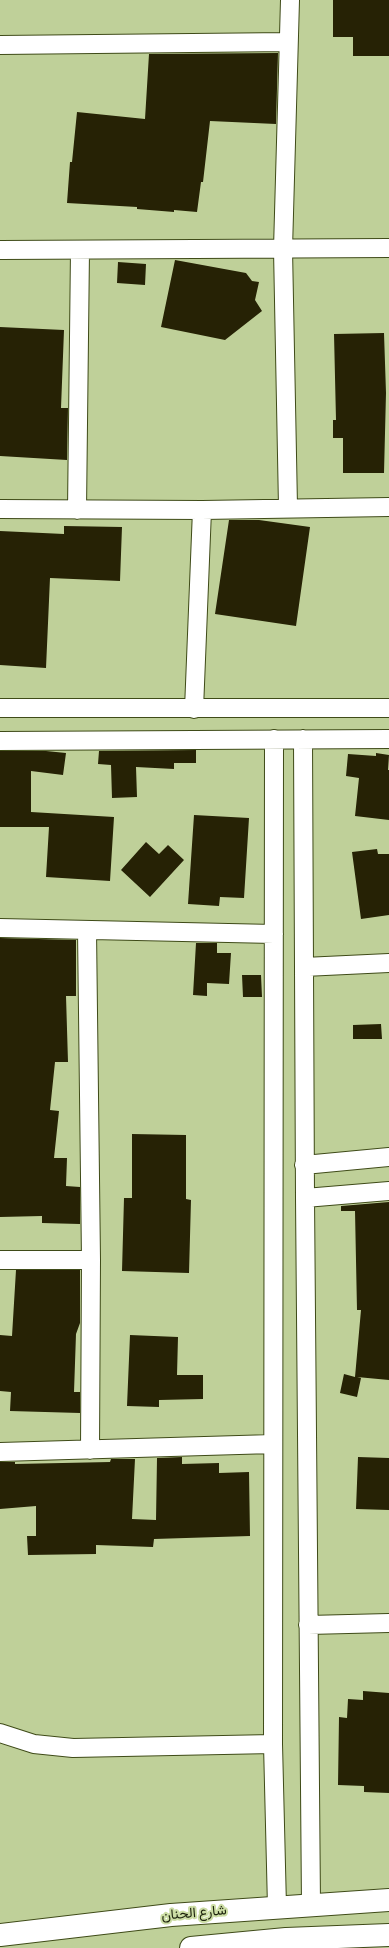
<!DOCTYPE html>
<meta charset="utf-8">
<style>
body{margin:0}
canvas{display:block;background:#bfd099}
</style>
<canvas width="389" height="1948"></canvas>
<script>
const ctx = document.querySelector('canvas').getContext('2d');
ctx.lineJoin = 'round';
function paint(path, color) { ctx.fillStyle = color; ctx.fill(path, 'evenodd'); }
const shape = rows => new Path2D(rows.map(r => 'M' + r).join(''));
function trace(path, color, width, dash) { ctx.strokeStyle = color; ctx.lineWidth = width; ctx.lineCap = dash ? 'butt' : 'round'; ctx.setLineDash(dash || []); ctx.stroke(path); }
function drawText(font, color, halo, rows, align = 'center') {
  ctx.font = font + ' Literata,Vazirmatn,serif'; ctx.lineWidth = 4; ctx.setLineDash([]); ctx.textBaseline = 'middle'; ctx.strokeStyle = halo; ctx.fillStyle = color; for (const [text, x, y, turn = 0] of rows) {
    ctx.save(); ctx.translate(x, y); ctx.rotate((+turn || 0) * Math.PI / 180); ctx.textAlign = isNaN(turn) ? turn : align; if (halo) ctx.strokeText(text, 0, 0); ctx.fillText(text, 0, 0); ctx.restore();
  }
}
const building = shape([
 [333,0,389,0,389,56,353,56,353,37,333,37],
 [278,53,276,124,210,121,203,182,201,182,197,212,174,210,174,212,137,209,137,207,67,203,70,162,72,162,77,112,145,119,149,54],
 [175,260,246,273,252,281,259,282,255,300,262,311,225,340,161,327],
 [118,262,146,264,145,285,117,283],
 [0,327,64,330,61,408,68,408,67,460,0,456],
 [384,333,386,393,384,473,343,473,343,438,333,438,333,420,336,420,334,334],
 [229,520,259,520,310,527,296,626,215,614],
 [64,526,122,527,120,581,50,578,46,668,0,665,0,531,64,534],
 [196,750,196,763,174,763,174,769,136,767,137,797,112,798,111,765,98,764,99,751],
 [0,751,46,751,66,753,63,775,31,771,31,812,114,817,110,881,46,877,49,827,0,827],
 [376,753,389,755,388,770,389,770,389,820,355,816,359,778,346,776,348,754,376,756],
 [194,815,249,818,244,898,220,897,219,906,188,904],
 [146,842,159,854,168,845,184,860,150,897,121,870],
 [377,849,378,854,389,854,389,915,361,919,352,852],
 [0,938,76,940,76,996,66,996,68,1062,55,1062,50,1110,59,1111,54,1158,67,1158,66,1186,80,1187,80,1224,42,1223,42,1216,0,1217],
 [196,943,217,943,217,953,231,953,229,984,207,983,207,996,193,995],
 [242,975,261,975,262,997,243,997],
 [381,1024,382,1039,353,1039,353,1025],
 [132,1134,186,1135,186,1199,191,1200,189,1273,122,1271,124,1198,132,1198],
 [389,1202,389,1380,357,1377,361,1378,357,1397,340,1393,344,1374,355,1377,361,1310,357,1310,355,1211,341,1211,341,1206],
 [16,1270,80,1270,80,1323,76,1334,74,1392,80,1392,80,1413,10,1411,11,1392,0,1391,0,1335,12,1336],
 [130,1335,178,1337,177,1375,203,1375,203,1399,159,1400,159,1407,127,1406],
 [182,1457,182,1464,219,1463,219,1473,249,1472,250,1536,154,1539,153,1547,96,1545,96,1554,28,1555,27,1536,36,1536,36,1506,0,1509,0,1462,15,1462,15,1464,110,1462,111,1459,135,1459,132,1519,156,1520,157,1458],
 [358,1457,389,1458,389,1510,356,1509],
 [363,1691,389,1693,389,1793,364,1792,364,1786,338,1785,339,1717,347,1718,348,1699,363,1700]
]);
const minor = shape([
 [0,45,288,42],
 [0,250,389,248],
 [288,507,283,249,290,0],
 [0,509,202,510,389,507],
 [77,510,80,250],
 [0,708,389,708],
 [194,709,202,510],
 [274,739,273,1744,277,1907],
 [303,739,305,1198,311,1905],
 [0,741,389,739],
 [0,928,274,934],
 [87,930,91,1260,90,1450],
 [304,967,389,963],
 [304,1165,389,1157],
 [305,1198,389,1191],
 [0,1260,91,1260],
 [0,1452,273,1444],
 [308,1625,389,1623],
 [0,1733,34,1744,73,1748,273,1744]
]);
const secondary = shape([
 [0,1935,171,1915,389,1900],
 [191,1948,286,1939,389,1935]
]);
const streetNames = [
 ["شارع الحنان",194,1913,-5]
];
paint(building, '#262205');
trace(minor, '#3f4b18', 20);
trace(secondary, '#3f4b18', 24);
trace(minor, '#fff', 18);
trace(secondary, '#fff', 22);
drawText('14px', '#1d230d', '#ccdda5', streetNames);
</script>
